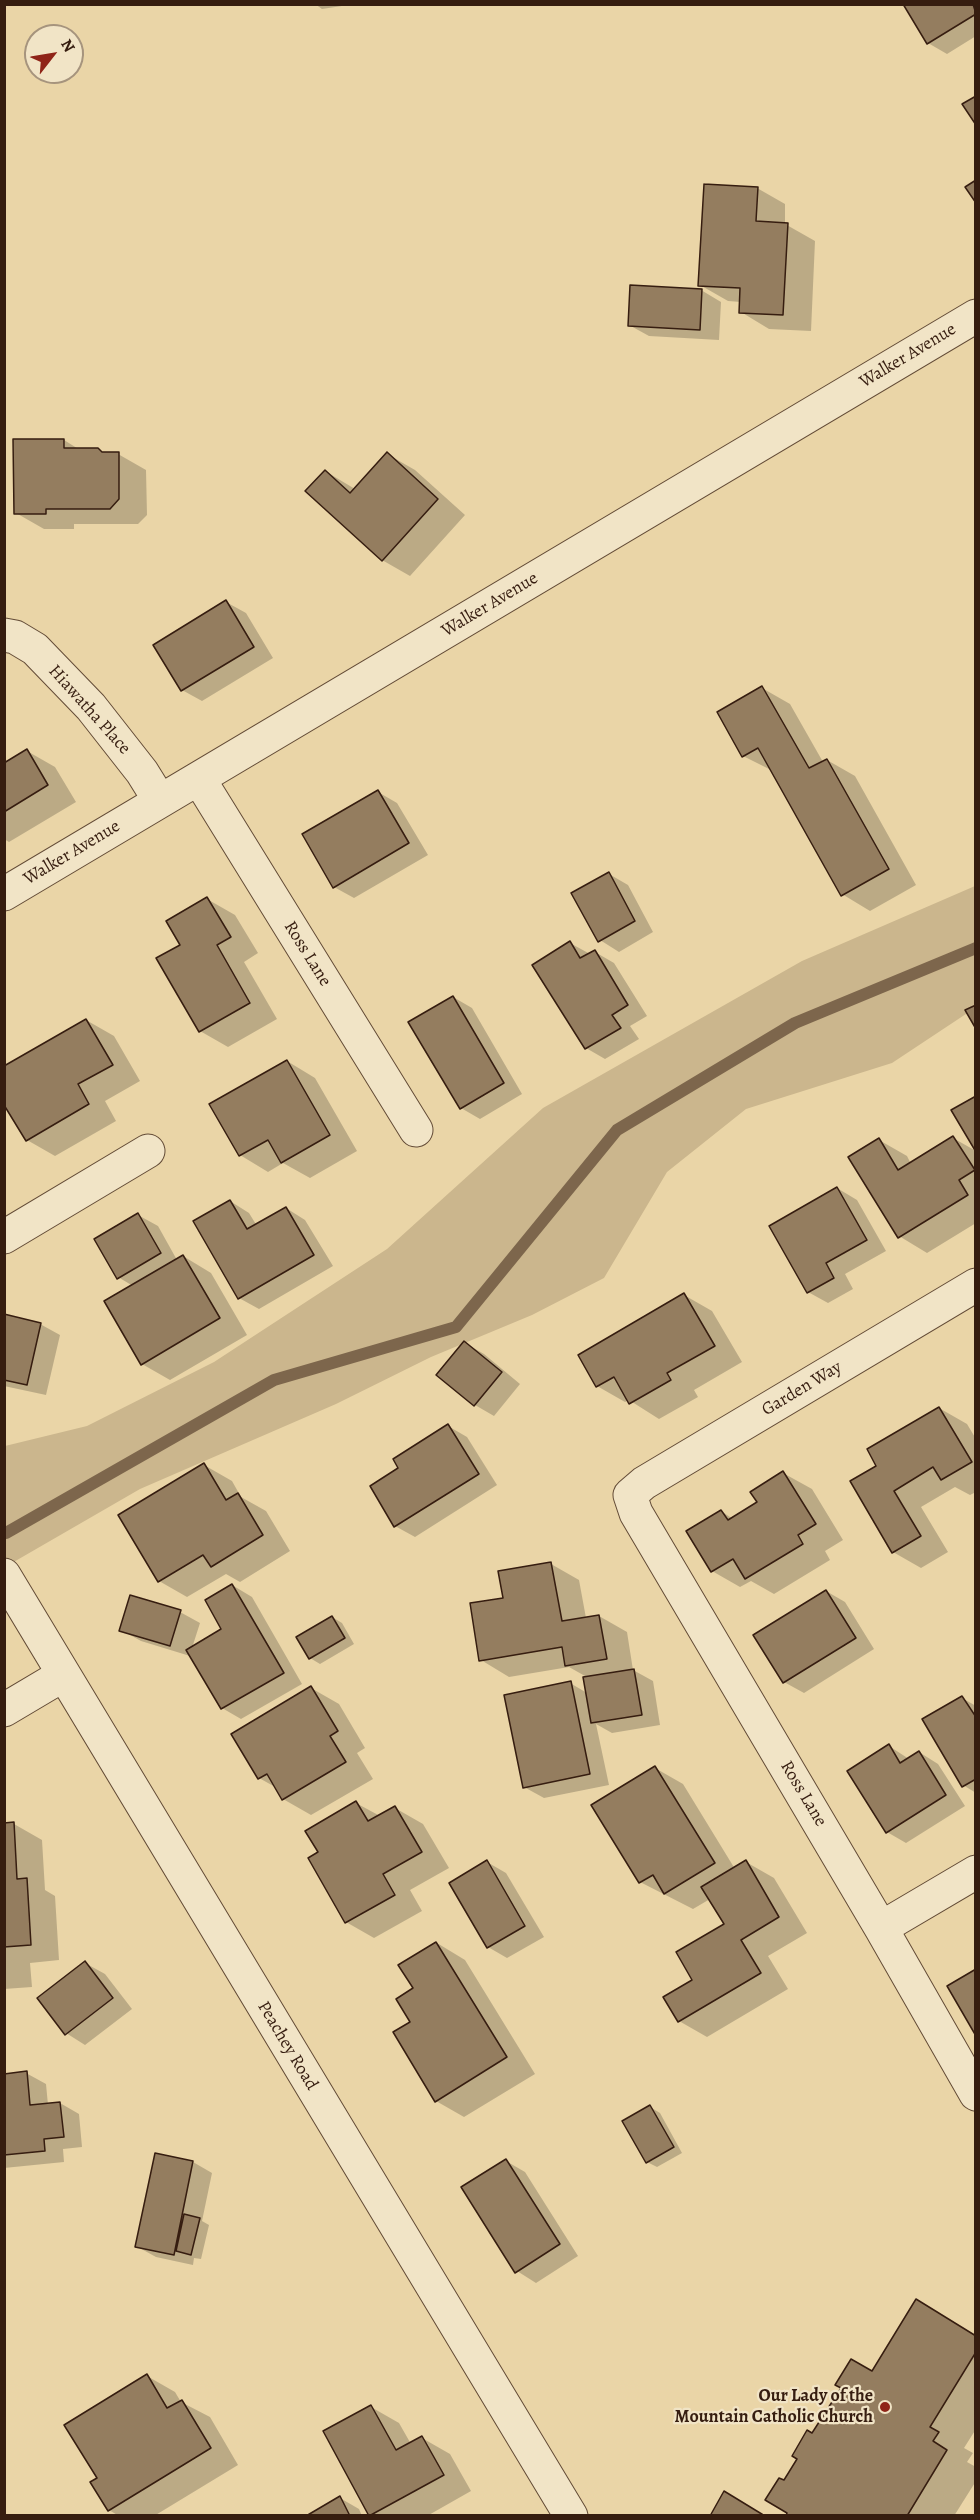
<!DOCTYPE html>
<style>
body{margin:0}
#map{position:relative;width:980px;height:2520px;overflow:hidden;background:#ead5a7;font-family:Alegreya,serif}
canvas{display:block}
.frame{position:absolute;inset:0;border:6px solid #361d10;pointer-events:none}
.north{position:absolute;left:24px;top:24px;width:60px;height:60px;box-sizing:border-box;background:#f1e4c6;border:2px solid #a6947d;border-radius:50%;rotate:59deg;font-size:16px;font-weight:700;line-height:24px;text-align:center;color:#361d10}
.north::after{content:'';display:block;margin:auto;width:21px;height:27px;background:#8f2418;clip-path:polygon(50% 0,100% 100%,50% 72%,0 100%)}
</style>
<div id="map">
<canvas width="980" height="2520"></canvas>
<div class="frame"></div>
<div class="north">N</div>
</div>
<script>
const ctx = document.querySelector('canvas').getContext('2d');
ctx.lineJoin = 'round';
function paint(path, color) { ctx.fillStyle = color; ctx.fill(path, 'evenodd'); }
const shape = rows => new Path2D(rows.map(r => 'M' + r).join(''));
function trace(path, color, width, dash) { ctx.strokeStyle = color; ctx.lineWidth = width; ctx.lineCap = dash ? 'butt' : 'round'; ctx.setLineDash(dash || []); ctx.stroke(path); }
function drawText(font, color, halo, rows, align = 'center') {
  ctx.font = font + ' Alegreya,serif'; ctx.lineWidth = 4.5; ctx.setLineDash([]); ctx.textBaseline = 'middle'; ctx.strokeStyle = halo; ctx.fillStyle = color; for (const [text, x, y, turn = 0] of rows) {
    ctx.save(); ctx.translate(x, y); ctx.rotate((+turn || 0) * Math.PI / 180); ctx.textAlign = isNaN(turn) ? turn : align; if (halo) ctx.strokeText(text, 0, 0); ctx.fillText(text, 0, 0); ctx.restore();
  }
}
const green = shape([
 [975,886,975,1008,892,1063,746,1109,667,1172,604,1278,532,1315,431,1357,336,1404,140,1489,5,1567,5,1446,87,1426,214,1362,387,1249,543,1108,802,961]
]);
const shadow = shape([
 [315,4,355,4,322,9],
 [904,4,976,4,976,36,947,54,928,43],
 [757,188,785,204,785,224,815,241,811,331,769,329,741,312,741,302,728,301,700,285],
 [701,290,721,302,719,340,649,336,629,325],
 [64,440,80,450,118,454,146,470,147,515,138,524,74,524,74,529,44,529,16,513],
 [387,454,415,470,465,515,410,576,382,560,325,471,355,489],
 [226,602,246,613,273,658,202,701,182,690],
 [762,688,790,704,823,762,827,760,855,776,916,885,870,911,842,894,773,771,743,756],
 [27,751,55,767,76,802,9,842,4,839,4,764],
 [378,792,397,803,428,855,354,898,334,887],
 [609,874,628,885,653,932,619,952,600,940],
 [207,899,235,915,258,953,244,962,277,1019,228,1047,200,1031,158,959,182,945],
 [570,943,590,954,595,952,614,963,647,1016,630,1026,639,1039,605,1059,586,1048],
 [453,997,472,1008,522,1094,480,1119,461,1108],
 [86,1020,114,1036,140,1081,105,1101,116,1121,55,1156,27,1140],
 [287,1061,315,1078,357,1151,310,1178,283,1163,268,1172,240,1155],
 [953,1138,976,1151,976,1223,927,1253,899,1236,879,1140,907,1156,911,1164],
 [837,1188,857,1200,886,1251,845,1274,853,1289,828,1303,808,1292],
 [230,1201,249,1213,257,1226,286,1208,305,1220,333,1266,259,1309,239,1298],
 [138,1215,158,1226,177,1260,183,1256,211,1273,247,1335,170,1380,142,1364,133,1286,118,1277],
 [684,1295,712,1311,742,1362,694,1390,698,1397,659,1419,629,1400,625,1402,597,1386],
 [4,1316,40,1324,60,1335,46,1395,4,1386],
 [465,1343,484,1354,520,1384,494,1416,475,1405],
 [939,1408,967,1424,976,1439,976,1492,970,1495,955,1487,921,1507,948,1552,921,1568,893,1552,878,1466],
 [448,1426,467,1437,497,1485,415,1537,395,1526],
 [204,1465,232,1481,241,1497,266,1511,290,1551,240,1582,226,1574,187,1597,159,1581],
 [783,1473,812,1489,843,1540,825,1551,830,1560,774,1594,751,1581,740,1587,712,1571,721,1511,733,1519,759,1503],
 [551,1564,579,1580,586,1618,599,1616,627,1632,633,1670,653,1681,660,1725,612,1733,596,1724,609,1785,544,1798,524,1787,570,1683,587,1693,585,1676,569,1667,509,1677,481,1660,504,1599],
 [232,1585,252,1597,302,1684,241,1719,222,1708,190,1656,141,1641,121,1630,180,1612,200,1623,192,1648,223,1630],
 [826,1591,845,1602,874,1649,804,1693,784,1682,755,1635],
 [332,1617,342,1623,354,1644,320,1664,310,1658],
 [311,1688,339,1704,365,1748,357,1753,373,1779,311,1815,283,1799,277,1788,259,1778],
 [962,1698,976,1706,976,1793,963,1785],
 [889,1746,909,1759,919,1752,938,1764,965,1806,906,1843,887,1832],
 [655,1768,683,1784,735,1869,746,1862,774,1878,807,1933,768,1956,788,1989,707,2037,679,2021,694,1980,726,1925,710,1899,693,1909,640,1882],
 [356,1803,380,1816,395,1808,423,1824,449,1868,410,1890,422,1911,374,1938,346,1922,320,1853],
 [4,1824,14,1824,42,1840,45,1890,55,1896,59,1960,30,1963,32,1987,4,1989],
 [487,1862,506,1873,544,1937,507,1958,488,1947],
 [437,1943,465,1960,535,2074,464,2117,436,2101,412,2022],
 [85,1963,105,1974,132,2009,85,2045,66,2033],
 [26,2073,46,2084,48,2105,60,2103,79,2114,82,2147,63,2149,64,2162,4,2168,4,2075],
 [650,2107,660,2113,682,2153,657,2167,647,2162],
 [156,2155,193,2162,212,2173,202,2221,209,2225,201,2259,194,2258,193,2265,156,2257,136,2246],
 [506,2161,525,2172,578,2256,536,2283,517,2271],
 [976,2336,976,2429,964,2448,973,2453,967,2462,976,2467,976,2481,954,2516,788,2516,784,2482,813,2435,873,2373],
 [147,2376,175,2392,181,2402,210,2417,238,2465,154,2516,119,2516,109,2510,99,2478],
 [371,2407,399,2423,411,2444,422,2438,450,2454,471,2491,427,2516,370,2515],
 [340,2498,359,2509,362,2516,309,2516]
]);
const stream = shape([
 [6,1533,274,1380,456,1327,617,1130,795,1023,976,948]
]);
const building = shape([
 [903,4,973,4,976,14,927,44,903,4],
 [976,96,976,125,962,104,976,96],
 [976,180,976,203,965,187,976,180],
 [704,184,758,187,756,221,788,223,783,315,739,313,740,288,698,286,704,184],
 [630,285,702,289,700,330,628,326,630,285],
 [13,439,64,439,64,448,98,448,102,452,119,452,119,499,110,509,46,509,46,514,14,514,13,439],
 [387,452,438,499,382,561,305,491,325,470,350,493,387,452],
 [226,600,254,647,181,691,153,645,226,600],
 [762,686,809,768,827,759,889,869,841,896,758,748,742,757,717,712,762,686],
 [27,749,48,785,4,812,4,763,27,749],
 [378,790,409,843,333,888,302,834,378,790],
 [609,872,635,921,598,942,571,893,609,872],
 [207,897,231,937,217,945,250,1003,199,1032,156,958,180,945,166,921,207,897],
 [570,941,580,958,595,950,628,1005,612,1015,621,1028,585,1049,532,965,570,941],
 [453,996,504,1083,460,1109,408,1022,453,996],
 [976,1005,976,1029,965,1010,976,1005],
 [86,1019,113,1065,78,1084,89,1104,26,1141,4,1105,4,1066,86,1019],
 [287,1060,330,1135,281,1163,268,1140,239,1156,209,1104,287,1060],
 [976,1096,976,1152,951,1110,976,1096],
 [953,1136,975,1170,959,1180,968,1195,898,1238,848,1157,879,1138,898,1170,953,1136],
 [837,1187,867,1240,826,1263,834,1278,807,1293,769,1226,837,1187],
 [230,1200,247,1229,286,1207,314,1255,238,1299,193,1221,230,1200],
 [138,1213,161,1253,117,1279,94,1239,138,1213],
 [183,1255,220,1318,141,1365,104,1301,183,1255],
 [684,1293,715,1346,667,1373,671,1380,629,1404,614,1377,596,1387,578,1355,684,1293],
 [4,1314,41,1323,27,1385,4,1380,4,1314],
 [464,1341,502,1372,474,1406,436,1375,464,1341],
 [939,1407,972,1462,941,1480,933,1467,894,1491,921,1536,892,1553,850,1481,876,1466,867,1449,939,1407],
 [448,1424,479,1474,394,1527,370,1486,398,1468,393,1459,448,1424],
 [204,1463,226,1500,238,1493,263,1535,211,1567,203,1555,158,1582,118,1515,204,1463],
 [783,1471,816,1524,798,1535,803,1544,745,1579,733,1559,711,1572,686,1531,721,1510,728,1520,757,1502,750,1492,783,1471],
 [551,1562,562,1621,599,1615,607,1659,565,1666,562,1647,479,1661,470,1603,503,1598,498,1571,551,1562],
 [232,1584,284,1673,221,1709,186,1650,221,1629,205,1600,232,1584],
 [826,1590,856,1638,783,1683,753,1635,826,1590],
 [130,1595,181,1610,170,1646,119,1631,130,1595],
 [332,1616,345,1638,309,1659,296,1637,332,1616],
 [634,1669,642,1715,591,1723,583,1677,634,1669],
 [571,1681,590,1774,523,1788,504,1695,571,1681],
 [311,1686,338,1731,330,1736,346,1762,282,1800,267,1774,258,1779,231,1734,311,1686],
 [962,1696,976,1717,976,1779,962,1787,922,1719,962,1696],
 [889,1744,900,1763,919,1751,946,1795,886,1833,847,1771,889,1744],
 [655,1766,715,1863,664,1894,653,1875,639,1883,591,1805,655,1766],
 [356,1801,368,1821,395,1806,422,1852,383,1874,395,1895,345,1923,308,1858,318,1852,305,1831,356,1801],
 [14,1822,17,1879,27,1878,31,1945,4,1947,4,1823,14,1822],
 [487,1860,525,1926,487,1948,449,1883,487,1860],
 [746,1860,779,1917,741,1940,761,1973,678,2022,663,1997,692,1980,676,1952,724,1924,701,1887,746,1860],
 [436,1942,507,2057,435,2102,393,2032,410,2022,396,1999,413,1988,398,1965,436,1942],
 [85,1961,113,1998,65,2035,37,1998,85,1961],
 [976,1969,976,2036,947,1986,976,1969],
 [27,2071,30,2105,60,2102,64,2137,44,2139,45,2151,4,2155,4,2074,27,2071],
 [650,2105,674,2147,646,2163,622,2121,650,2105],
 [155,2153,193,2161,174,2255,135,2247,155,2153],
 [506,2159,560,2244,515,2273,461,2187,506,2159],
 [184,2214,200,2218,191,2255,176,2251,184,2214],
 [916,2299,976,2336,976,2352,930,2427,939,2432,933,2441,947,2450,907,2516,786,2516,787,2513,765,2500,779,2478,784,2480,797,2459,792,2456,807,2430,812,2433,841,2388,835,2385,851,2359,872,2371,916,2299],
 [147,2374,167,2408,182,2400,211,2448,108,2511,90,2482,97,2478,64,2425,147,2374],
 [371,2405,396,2450,422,2436,444,2475,369,2516,323,2431,371,2405],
 [724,2491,765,2516,710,2516,724,2491],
 [340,2496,350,2516,306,2516,340,2496]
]);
const minor = shape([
 [4,635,15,637,35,649,91,707,142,772,160,801],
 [199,779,416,1130],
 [4,894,976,316],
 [4,1237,148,1151],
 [976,1285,644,1483,630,1495,636,1513,881,1928,976,2094],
 [4,1575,571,2516],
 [4,1710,63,1675],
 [881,1928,976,1872]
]);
const markers = [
 [885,2407,6,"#8f2418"]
];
const streetNames = [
 ["Walker Avenue",908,356,-31],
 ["Walker Avenue",490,605,-31],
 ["Hiawatha Place",89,710,48],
 ["Walker Avenue",72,853,-31],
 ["Ross Lane",307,954,58],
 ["Garden Way",802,1389,-31],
 ["Ross Lane",803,1794,59],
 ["Peachey Road",287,2046,59]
];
const poiNames = [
 ["Our Lady of the",873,2397],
 ["Mountain Catholic Church",873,2418]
];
paint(green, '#cbb68d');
paint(shadow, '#0003');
trace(stream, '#7d664c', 12);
paint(building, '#947d5f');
trace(building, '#361d10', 1.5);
trace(minor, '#634b36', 35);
trace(minor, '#f1e4c6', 33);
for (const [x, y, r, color] of markers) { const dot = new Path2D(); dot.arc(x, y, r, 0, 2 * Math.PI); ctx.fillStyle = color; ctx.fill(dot); trace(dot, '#f1e4c6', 2); }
drawText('18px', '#361d10', '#f1e4c6', streetNames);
drawText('bold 18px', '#361d10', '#f1e4c6', poiNames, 'right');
</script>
